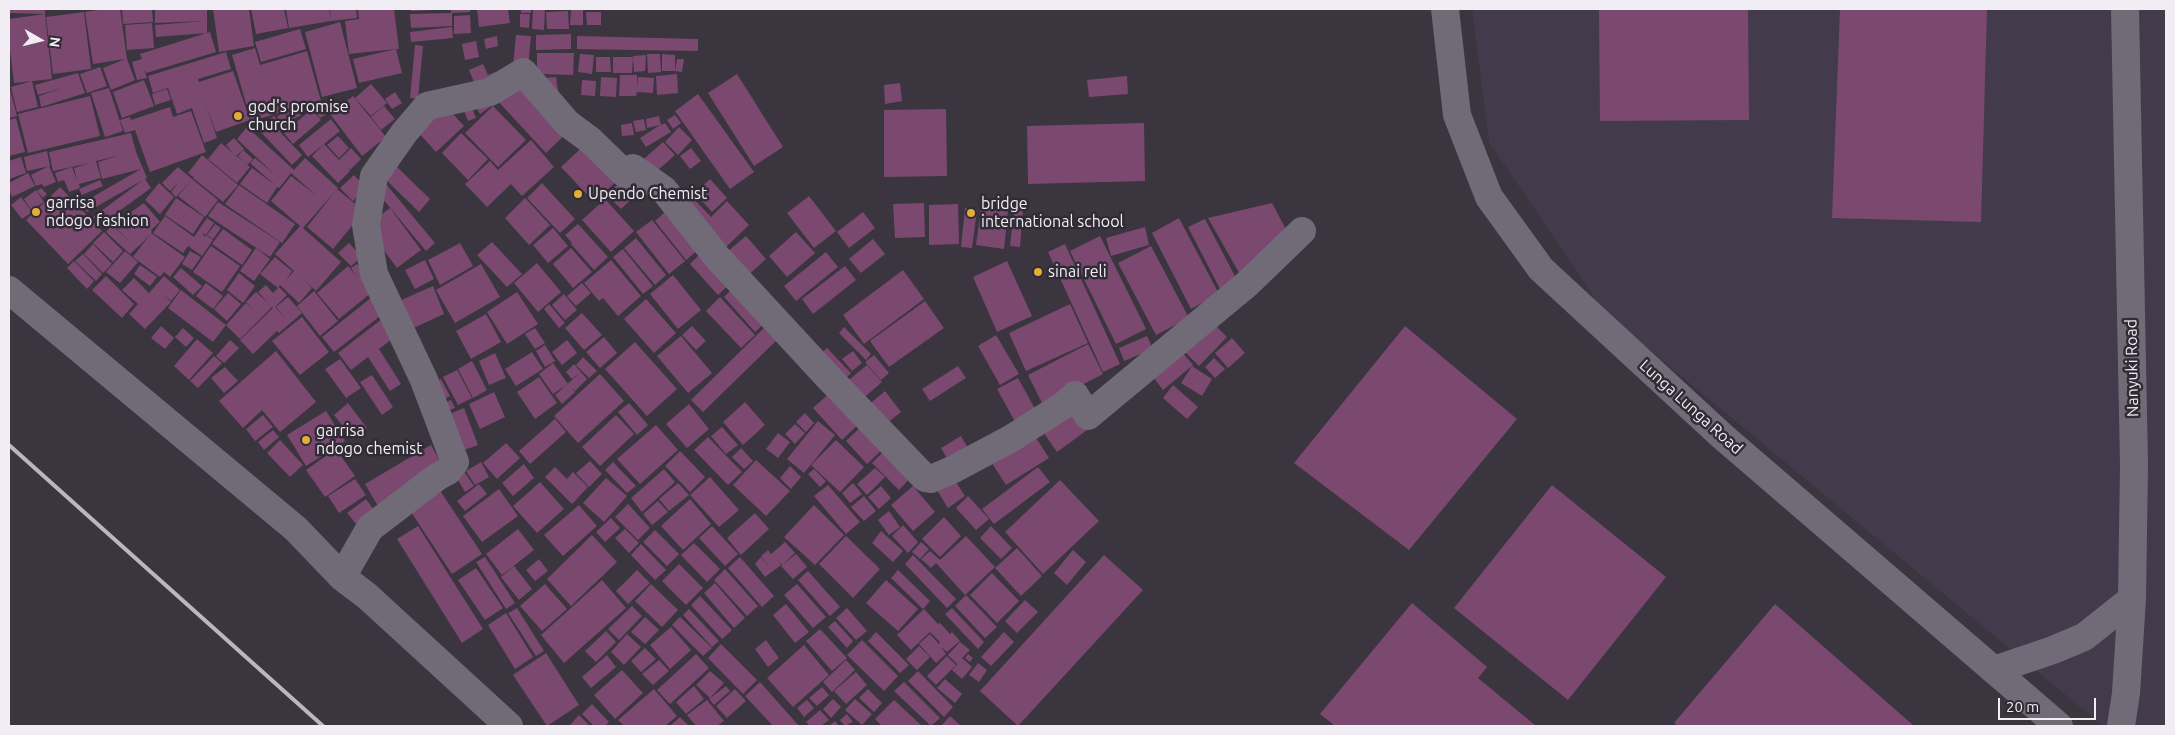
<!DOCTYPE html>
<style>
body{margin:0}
#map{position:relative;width:2175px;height:735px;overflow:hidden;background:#3a353f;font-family:Ubuntu,sans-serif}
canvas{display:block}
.frame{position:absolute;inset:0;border:10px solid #f1edf4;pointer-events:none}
.north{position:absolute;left:15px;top:15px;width:50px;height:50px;-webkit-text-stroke:4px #302b35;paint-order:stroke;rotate:98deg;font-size:14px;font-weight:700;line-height:20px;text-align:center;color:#f1edf4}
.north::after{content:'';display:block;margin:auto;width:18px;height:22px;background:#f1edf4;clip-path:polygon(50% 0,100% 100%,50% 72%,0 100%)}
.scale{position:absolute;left:1998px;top:698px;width:98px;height:22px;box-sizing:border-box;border:2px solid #f1edf4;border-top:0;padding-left:6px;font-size:15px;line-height:18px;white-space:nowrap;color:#f1edf4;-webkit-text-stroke:4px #302b35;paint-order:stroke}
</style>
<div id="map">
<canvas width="2175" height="735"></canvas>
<div class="frame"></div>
<div class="north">N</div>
<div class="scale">20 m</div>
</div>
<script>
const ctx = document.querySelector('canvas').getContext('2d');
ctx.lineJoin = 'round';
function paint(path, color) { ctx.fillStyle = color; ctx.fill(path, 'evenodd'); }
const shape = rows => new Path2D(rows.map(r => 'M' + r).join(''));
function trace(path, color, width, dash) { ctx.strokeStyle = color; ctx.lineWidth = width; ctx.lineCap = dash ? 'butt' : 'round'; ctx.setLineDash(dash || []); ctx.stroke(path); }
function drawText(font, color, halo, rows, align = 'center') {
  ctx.font = font + ' Ubuntu,sans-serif'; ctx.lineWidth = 5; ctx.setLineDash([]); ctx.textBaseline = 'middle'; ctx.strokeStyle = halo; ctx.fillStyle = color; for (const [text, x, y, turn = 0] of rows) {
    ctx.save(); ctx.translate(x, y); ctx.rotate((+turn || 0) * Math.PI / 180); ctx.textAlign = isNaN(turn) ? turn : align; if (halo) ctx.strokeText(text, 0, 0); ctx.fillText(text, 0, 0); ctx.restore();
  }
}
const built = shape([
 [1472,9,2166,9,2166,726,2103,726,1605,313,1489,142]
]);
const building = shape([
 [9,9,45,9,45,14,9,13],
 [103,9,120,9,127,59,135,80,111,90,103,68,125,59,93,64,85,12],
 [122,9,152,9,153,22,123,24],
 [155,9,207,9,207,33,156,37,155,25,203,21,155,23],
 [213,9,249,9,254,46,219,52],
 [251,9,284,9,288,28,256,34],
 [286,9,329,9,331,21,289,28],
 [330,9,356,9,357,18,331,21],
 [358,9,394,9,399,49,396,49,402,73,359,83,353,59,396,49,349,54,345,21,359,19],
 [411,9,435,9,435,10,411,11],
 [451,9,470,9,470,12,451,13],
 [477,9,508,9,510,23,479,27],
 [521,9,531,9,531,13,521,13],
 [533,9,545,9,544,30,532,29],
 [571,9,583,9,583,25,570,25],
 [1599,9,1748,9,1749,120,1600,121],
 [1840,9,1987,9,1981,222,1832,218],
 [568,11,569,29,547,29,546,12],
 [84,12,91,69,53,74,46,17],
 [586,12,601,12,601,25,587,25],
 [452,13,452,26,411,28,410,14],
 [45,14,52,79,14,83,9,42,9,19],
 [520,14,530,14,529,28,520,27],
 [470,15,471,33,454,34,454,16],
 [340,22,357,88,322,97,305,32],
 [152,23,154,48,127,50,125,25],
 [452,27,453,38,411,42,410,32],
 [300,29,306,49,261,62,255,42],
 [210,32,216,52,146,73,144,69,147,78,137,80,132,62,142,59,140,54],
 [571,34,571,49,536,50,536,35],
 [516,35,531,36,528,67,513,65],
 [497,36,498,46,486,49,484,39],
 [577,36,698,39,698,51,577,49],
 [476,41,479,57,465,60,462,44],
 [415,45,423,46,418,99,410,98],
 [255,48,260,65,307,51,321,101,297,108,301,115,290,121,286,114,296,108,251,121,232,55],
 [226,52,231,69,198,79,199,82,233,71,250,120,216,132,206,105,217,138,204,143,192,108,177,114,168,88,153,93,148,76],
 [537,53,574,53,573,75,537,74],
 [580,54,594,55,592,74,578,72],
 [647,54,660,54,661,72,648,73],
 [662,54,675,55,675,71,662,71],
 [646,55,645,71,634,72,633,56],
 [596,57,610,57,611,72,596,72],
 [613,57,633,57,632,73,613,73],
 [677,59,684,59,682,72,675,71],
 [483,64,488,75,495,72,498,80,477,89,469,70],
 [100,67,107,86,87,93,80,74],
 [78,73,85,93,41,107,39,96,63,88,38,95,35,85],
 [677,74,678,93,657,95,656,76],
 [737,74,783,147,754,166,708,93],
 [519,75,570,130,546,153,495,98],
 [620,75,637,75,637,88,638,77,654,78,653,93,637,92,636,96,619,96],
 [1127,76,1128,94,1089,97,1087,80],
 [556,77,559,96,544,78],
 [601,77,617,78,616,97,600,96],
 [144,80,154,106,122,118,113,92],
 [582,80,596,81,595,96,581,95],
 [32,81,38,107,17,112,11,87],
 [900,83,902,101,885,104,884,85],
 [371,84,387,103,371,116,355,98],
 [9,86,17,116,9,118],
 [109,88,123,131,105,137,91,93],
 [167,89,171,100,155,105,152,94],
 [395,92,402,103,392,109,385,99],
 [698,94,754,172,730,189,675,111],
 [90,96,100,136,28,153,18,114],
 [353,96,386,137,362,156,330,114],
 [485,98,490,107,480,114,474,104],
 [325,104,330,112,320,118,315,110],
 [444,104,464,126,436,152,416,130],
 [471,105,476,118,468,121,463,108],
 [384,106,395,119,381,130,371,117],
 [493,106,526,140,498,167,465,133],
 [170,107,173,117,191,111,206,152,150,172,135,130,125,133,120,120,130,117,131,120],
 [312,109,321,120,293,144,284,133],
 [946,109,947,176,884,177,884,110],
 [284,112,291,123,284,128,277,117],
 [675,115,681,123,673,129,667,120],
 [274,116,284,128,280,132,302,155,292,165,256,127,266,118,268,120],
 [659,116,661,125,665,123,671,132,646,147,640,138,660,125,647,128,646,119],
 [16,118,25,152,9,156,9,120],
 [331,119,340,131,308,157,299,145],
 [644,119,646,130,636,132,633,121],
 [632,123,634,135,622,136,621,125],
 [1144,123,1145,181,1028,184,1027,126],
 [247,127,294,170,305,158,338,188,303,228,341,262,316,291,303,279,312,288,299,303,280,285,278,288,260,274,275,257,292,271,286,280,294,271,275,254,300,226,271,201,291,176,316,195,291,173,279,188,277,187,267,203,240,184,252,168,275,185,250,163,255,158,274,174,237,139],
 [679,127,692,140,678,155,665,142],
 [131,133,136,152,147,178,145,179,151,188,100,225,93,217,143,180,87,212,82,203,141,169,102,179,98,162,117,156,96,161,101,178,79,184,80,188,69,192,64,180,58,182,55,173,72,167,53,171,49,152],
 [89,163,74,168,77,181,72,167],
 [461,133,488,159,468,180,442,153],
 [338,136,349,148,339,158,327,145],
 [234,138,244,149,236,156,226,145],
 [531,140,554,167,522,196,511,184,487,207,465,184,490,161,498,170],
 [589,141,622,176,594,202,561,167],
 [663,142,675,155,649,178,637,165],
 [221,143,250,167,237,183,208,159],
 [324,144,339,160,351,148,361,159,350,170,345,165,350,171,338,183,312,156],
 [691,148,701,161,690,169,680,156],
 [243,150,253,159,247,165,238,156],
 [47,151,50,166,27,171,24,157],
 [202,155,238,185,223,202,193,178,195,175,193,177,188,173],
 [21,157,26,173,9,179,9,161],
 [392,162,430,199,419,212,380,174],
 [49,166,56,182,44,187,42,184,36,186,31,175],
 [178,167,192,179,176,197,171,192,179,182,170,191,162,183],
 [632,170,646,185,621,209,607,195],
 [28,173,35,186,12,197,9,190,9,183],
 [354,175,366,188,353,201,340,188],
 [381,178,435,243,426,251,372,186],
 [192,179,218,200,205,217,178,196],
 [710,179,727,198,712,212,695,193],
 [100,180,103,186,82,195,79,189],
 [159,183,174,197,160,214,145,200],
 [542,183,575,219,560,233,527,198],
 [239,185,295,224,282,243,225,204],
 [60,187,102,231,68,264,26,220],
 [41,188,47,194,43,198,37,191],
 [337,189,364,211,333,249,307,227],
 [36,190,44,202,31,210,24,199],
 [691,196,711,217,727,201,749,225,723,250,681,206],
 [809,196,836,231,814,248,787,213],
 [21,197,32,212,22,219,11,205],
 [176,198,204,217,193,234,165,215],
 [525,198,550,225,529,245,505,218],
 [605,199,634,231,611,252,582,220],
 [218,202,280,242,270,257,208,216],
 [144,203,160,222,151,230,152,232,142,243,130,254,106,232,112,225,133,245,113,225,119,220,130,231,120,220,125,216,137,228,127,215],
 [924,203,925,237,895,238,893,204],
 [1272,203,1290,237,1242,278,1208,218],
 [958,204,959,244,929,245,929,205],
 [390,208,421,250,397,268,366,226],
 [965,208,977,210,972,248,961,247],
 [981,209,1008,211,1004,249,976,245],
 [1014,209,1023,210,1020,247,1010,246],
 [665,212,697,251,686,260,655,221],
 [863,212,875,228,849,248,837,232],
 [165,216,194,237,207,218,214,223,206,235,202,233,205,237,206,235,213,240,202,256,188,246,183,253,153,233],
 [1179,218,1219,294,1191,309,1152,233],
 [1205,219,1237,280,1220,289,1188,227],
 [652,220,685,261,669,274,636,232],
 [215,224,221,228,213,239,207,235],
 [578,224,608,257,594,270,571,244,572,243,565,235],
 [1145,227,1149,245,1111,256,1106,238],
 [553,228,568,246,548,263,533,245],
 [223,229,252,250,242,265,212,244],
 [104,232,123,251,113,262,93,243],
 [796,232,815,253,787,277,769,256],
 [151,233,185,257,170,277,164,272,160,277,133,257],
 [746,236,766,259,742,281,721,257],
 [1100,236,1146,329,1116,344,1070,251],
 [636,238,666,275,655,285,624,248],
 [873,239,885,254,861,273,849,259],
 [492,242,522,274,507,287,477,255],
 [349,243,362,257,351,266,338,253],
 [460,243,473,266,440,285,428,260],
 [93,244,112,264,103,273,84,254],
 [1065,244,1120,364,1103,372,1048,252],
 [211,246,240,266,222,292,193,272],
 [1151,246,1189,318,1156,335,1118,263],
 [256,248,270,259,254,281,240,271],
 [571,248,592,272,573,288,553,264],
 [623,249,653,286,643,294,613,257],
 [125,251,138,262,120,283,106,272],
 [190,251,201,257,192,270,182,264],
 [703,251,732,282,718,295,690,264],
 [826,252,838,267,796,301,784,286],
 [83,254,102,274,96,281,75,261],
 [425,260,434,279,415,289,405,270],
 [611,260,641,296,618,316,603,298,599,301,584,283],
 [74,261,94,281,87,289,67,268],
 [1007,261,1032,316,997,332,973,277],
 [537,263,561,292,538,312,514,283],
 [357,264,367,278,362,282,371,293,339,319,317,293,348,266,358,278,351,268],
 [481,264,500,297,455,323,436,290],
 [140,265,157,277,150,286,134,274],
 [845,266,856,280,813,314,802,299],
 [181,268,202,286,193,295,173,277],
 [903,270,924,299,864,344,843,315],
 [239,273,255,286,243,303,227,290],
 [673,275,701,310,678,329,650,294],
 [106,276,134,304,122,318,92,290],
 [164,276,180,290,171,301,161,293,171,302,145,329,129,314,138,304,122,290,134,278,149,293],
 [206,283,223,296,213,309,196,296],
 [582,283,591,293,576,306,567,296],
 [266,285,273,293,279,287,287,295,275,307,285,318,276,307,288,297,302,313,279,333,277,331,253,354,240,340,273,308,272,307,240,339,226,325,246,303,253,309,246,302,256,292,269,304,258,292],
 [433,286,444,314,409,330,397,302],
 [735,286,767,321,755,332,724,297],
 [181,290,226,325,213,342,168,308],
 [314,291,338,321,320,336,297,306],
 [517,292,538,324,507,344,487,312],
 [228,293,241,304,227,321,214,309],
 [564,294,577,310,565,320,552,305],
 [372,297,384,313,334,352,322,337],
 [720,297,755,335,741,348,706,311],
 [646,299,676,333,654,353,624,319],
 [925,301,944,328,889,367,870,341],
 [549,304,565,323,559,328,544,309],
 [1070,304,1088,343,1026,371,1009,333],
 [582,313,602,335,584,350,565,328],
 [486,314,501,342,471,359,456,331],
 [302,317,329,352,300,375,272,341],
 [382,319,396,336,379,349,401,384,390,391,368,357,351,370,338,353],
 [769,323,782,335,703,412,691,400],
 [1213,323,1227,337,1199,366,1185,352],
 [161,326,174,338,165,349,151,338],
 [692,326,706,341,696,350,682,335],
 [1405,326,1517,419,1409,550,1294,463],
 [844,327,871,354,866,360,839,333],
 [183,328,194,338,186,347,175,337],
 [535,328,545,343,535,349,525,334],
 [996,335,1019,374,1000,385,978,346],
 [681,336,712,373,688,393,657,356],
 [1147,336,1153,349,1124,361,1119,348],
 [604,337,617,353,600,368,586,352],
 [1232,338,1245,353,1228,368,1215,353],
 [197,339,213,353,189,380,174,366],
 [230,340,239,348,224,363,216,356],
 [567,340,577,353,562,365,552,352],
 [635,342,677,389,647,416,605,369],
 [1088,344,1103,374,1043,405,1028,375],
 [545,345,555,361,545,367,536,351],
 [827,348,851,373,843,381,819,355],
 [276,351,316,402,280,432,262,410,243,428,219,401],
 [853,351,862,363,852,371,842,359],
 [532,352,543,369,516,386,505,369],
 [1182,352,1193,365,1163,390,1153,377],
 [495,353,506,378,489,385,479,361],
 [874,355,889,373,881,380,865,362],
 [214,356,222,363,198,388,190,381],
 [583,357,597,371,589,378,576,365],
 [1214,358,1225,369,1215,378,1205,367],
 [340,359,361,388,346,398,325,369],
 [472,361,487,390,473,398,458,369],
 [553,363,568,384,553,394,539,374],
 [574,364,581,372,572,379,566,372],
 [867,365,882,382,859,402,844,384],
 [958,366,966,378,930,401,922,389],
 [1192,366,1212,379,1202,396,1181,383],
 [225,367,238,381,224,393,211,378],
 [457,370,472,398,458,405,443,377],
 [581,372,587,379,575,391,570,386,575,392,562,404,555,395],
 [600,374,624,401,578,443,554,416],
 [372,375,393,407,382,415,360,382],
 [539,377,557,403,535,419,517,392],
 [1018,378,1040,418,1019,429,997,389],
 [441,379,450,396,439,402,430,386],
 [1173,385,1198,407,1187,419,1163,398],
 [834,389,863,420,842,440,813,408],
 [885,391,901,412,882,427,866,407],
 [494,392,505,417,480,429,469,404],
 [451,400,455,408,442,413,439,405],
 [745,402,765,425,743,445,723,422],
 [1072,402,1090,428,1057,452,1039,426],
 [348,403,367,428,353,439,334,415],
 [629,403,648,425,637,435,618,412],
 [689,404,709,429,687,448,666,424],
 [464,408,478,445,456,453,442,417],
 [326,411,345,441,306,466,287,435],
 [805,413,814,423,806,432,796,422],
 [263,415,273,427,255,441,246,429],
 [616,415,634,434,600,466,582,447],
 [555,419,566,432,530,464,519,451],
 [818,421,835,435,804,473,787,459],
 [865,423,886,446,867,464,846,441],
 [795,424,805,433,795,444,785,434],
 [656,425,678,450,640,484,617,459],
 [722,427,738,445,726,454,711,436],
 [273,430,279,437,264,450,258,442],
 [1031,430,1049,458,1006,485,988,457],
 [778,433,790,442,778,458,766,449],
 [961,436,971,453,951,465,941,448],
 [708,437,742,472,728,485,694,450],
 [280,440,303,465,290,477,267,453],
 [836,440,864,467,840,492,811,465],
 [506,443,520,458,497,479,483,463],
 [431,445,445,470,379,508,365,484],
 [888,447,914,474,899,490,872,463],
 [741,448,753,461,744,469,732,457],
 [336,449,355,476,325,497,306,470],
 [680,451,705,477,690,492,665,466],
 [756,460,790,491,766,516,733,485],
 [590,461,602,474,589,487,576,473],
 [481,462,489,477,475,485,466,471],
 [613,462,636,486,627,493,605,470],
 [524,464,534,478,513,496,502,483],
 [790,466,801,477,791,489,780,478],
 [555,467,567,479,573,472,588,487,572,504,545,477],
 [1038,467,1050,482,994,524,982,509],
 [875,468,885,477,867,495,857,484],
 [664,469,675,482,642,512,631,498],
 [814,469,826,481,820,487,808,474],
 [463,470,474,486,465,492,455,475],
 [952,476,965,496,948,508,935,487],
 [710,477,739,510,719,527,690,495],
 [606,478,627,496,604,522,583,503],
 [355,479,366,495,339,513,328,496],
 [1060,480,1099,521,1043,574,1005,532],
 [540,482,564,509,537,533,513,506],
 [678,483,689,495,669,511,659,499],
 [853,483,862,494,850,503,842,493],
 [479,484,487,494,465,511,457,501],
 [828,485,860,522,846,534,814,496],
 [1552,485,1666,577,1568,700,1454,608],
 [881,486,891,498,879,509,868,497],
 [913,486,935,512,913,531,891,505],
 [439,489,482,554,452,574,409,509],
 [499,489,518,516,482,542,463,516],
 [864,496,876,511,864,521,851,507],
 [968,496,989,519,976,530,956,508],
 [366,499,379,517,361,530,347,513],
 [690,499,711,524,683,550,661,526],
 [658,501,668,512,652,525,643,514],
 [628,504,650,528,638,540,615,517],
 [579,505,597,526,563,556,544,535],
 [814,505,844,535,815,565,784,537],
 [889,511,900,527,889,535,878,520],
 [755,513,769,529,741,555,727,538],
 [944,517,961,536,940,557,922,539],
 [611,518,620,528,605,542,596,532],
 [903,525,918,542,908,553,892,536],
 [418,526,483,629,462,643,397,539],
 [712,526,738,554,725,566,699,538],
 [991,526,1012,548,1001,559,980,538],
 [518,529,534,550,502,575,486,554],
 [625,529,639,543,629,553,615,538],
 [655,530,679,554,667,566,643,542],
 [881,531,903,551,893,562,872,543],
 [592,535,617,562,571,606,547,579],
 [846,536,880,569,853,598,819,564],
 [966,536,995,567,965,595,936,563,931,568,921,559,930,551,940,560],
 [785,542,795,553,782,565,778,560,781,565,765,577,755,564,761,557,771,569,761,556,768,550,771,554],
 [921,542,929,549,920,559,912,552],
 [694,543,720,569,707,582,681,555],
 [641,544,666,570,655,580,631,555],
 [1017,548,1042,576,1021,596,995,568],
 [1073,550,1086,562,1067,585,1054,573],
 [796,554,807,567,793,579,781,566],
 [913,555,956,599,947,608,905,564],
 [1104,555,1143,590,1018,726,980,691],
 [485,557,515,603,506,609,476,562],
 [740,557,774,596,762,607,728,568],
 [539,559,548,571,535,581,526,570],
 [679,564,703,588,686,605,662,581],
 [514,566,532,589,519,600,501,577],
 [476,568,503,608,485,620,458,580],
 [725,569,758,606,747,616,714,580],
 [637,570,650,583,628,604,616,591],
 [898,570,930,601,923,609,891,578],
 [808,571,840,607,830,616,798,580],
 [992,573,1019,601,997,623,970,595],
 [602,580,626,608,564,663,541,635],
 [886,580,918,609,898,631,866,603],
 [715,583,745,618,734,628,704,593],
 [545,584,567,609,542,631,520,606],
 [651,584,678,610,662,627,635,601],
 [797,584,826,617,813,628,784,595],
 [966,595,997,627,985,638,955,606],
 [700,596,732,630,722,639,691,605],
 [1025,600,1038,612,1017,633,1005,621],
 [1412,603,1487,667,1478,678,1536,726,1335,726,1320,714],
 [786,604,809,632,795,643,773,615],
 [1775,604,1914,726,1678,726,1674,723],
 [632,606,642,616,619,640,608,629],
 [517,608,544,651,536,656,508,613],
 [847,608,867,631,856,640,836,618],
 [952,608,984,642,978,649,945,614],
 [689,609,719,641,712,647,683,615],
 [924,609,938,624,940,623,950,634,952,632,960,641,947,652,941,647,946,654,936,663,919,644,930,634,939,644,940,642,930,632,911,650,897,635],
 [506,613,533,657,515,669,488,625],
 [645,617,659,630,645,644,631,632],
 [680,617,712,648,703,656,672,625],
 [835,621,853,641,847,648,828,627],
 [671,627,691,650,670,669,650,645],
 [820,629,847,658,832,671,806,641],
 [606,631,616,642,596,662,585,651],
 [876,632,909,665,900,673,868,641],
 [1004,632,1014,642,991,666,981,657],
 [627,634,641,647,624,665,611,652],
 [766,640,779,658,768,667,755,649],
 [862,640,898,676,884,691,847,655],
 [960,642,970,650,962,658,972,667,962,679,952,670,961,660,957,664,948,655],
 [721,644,757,680,743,694,708,658],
 [804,645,829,675,793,707,767,678],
 [919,646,930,657,917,670,906,659],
 [645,648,656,659,641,672,631,661],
 [546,653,579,705,547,726,513,675],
 [696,654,709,668,670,704,657,690],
 [968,654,973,658,970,662,965,658],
 [607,655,616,667,591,688,582,677],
 [947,656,956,665,936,685,927,676],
 [659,660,669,671,653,685,642,674],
 [846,660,855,670,832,692,823,682],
 [978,663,987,670,979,682,969,675],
 [622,670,643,693,615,719,594,695],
 [710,671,724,683,710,698,696,685],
 [918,671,953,707,944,717,908,681],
 [856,672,867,685,846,704,834,691],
 [945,679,962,694,955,703,937,688],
 [760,682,799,726,773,726,745,696],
 [904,682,940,718,931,726,894,691],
 [694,686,704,699,686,714,676,702],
 [726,686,730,691,714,705,709,699],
 [822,687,829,695,817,706,809,698],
 [654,689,677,716,665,726,624,726,618,720],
 [735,689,746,701,727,718,716,706],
 [868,689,882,703,874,712,859,698],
 [833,699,841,707,831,718,823,709],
 [855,699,872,714,862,725,845,710],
 [707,700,724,721,717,726,696,726,687,715],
 [807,700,814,708,804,717,797,708],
 [894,700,922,726,882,726,875,719],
 [592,704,609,722,605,726,594,726,582,714],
 [820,710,829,720,821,726,810,726,806,722],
 [847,714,853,722,845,726,840,720],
 [579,715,590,726,569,726],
 [950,716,961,726,941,726],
 [680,717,689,726,670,726],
 [835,721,839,726,829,726]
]);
const minor = shape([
 [9,290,296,529,342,577,367,596,509,726],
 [342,577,370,528,437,477,448,471,455,462,424,380,374,274,366,225,374,176,404,133,427,106,490,92,523,72,567,123,590,140,625,174,633,168,664,190,717,257,827,376,925,478,931,479,954,469,1012,438,1064,405,1075,395,1088,416,1247,284,1302,231],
 [2121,726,2126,693,2132,599,2134,464,2125,9]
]);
const tertiary = shape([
 [1994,670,2053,650,2084,637,2132,599]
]);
const secondary = shape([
 [1445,9,1457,115,1489,197,1541,269,1722,436,2059,726]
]);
const rail = shape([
 [9,445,323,726]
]);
const markers = [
 [238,116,5,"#e3ae35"],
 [578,194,5,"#e3ae35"],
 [36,212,5,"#e3ae35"],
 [971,213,5,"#e3ae35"],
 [1038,272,5,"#e3ae35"],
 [306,440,5,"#e3ae35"]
];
const poiNames = [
 ["god's promise",248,107],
 ["church",248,125],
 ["Upendo Chemist",588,194],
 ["garrisa",46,203],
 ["ndogo fashion",46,221],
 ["bridge",981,204],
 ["international school",981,222],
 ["sinai reli",1048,272],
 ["garrisa",316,431],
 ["ndogo chemist",316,449]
];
const streetNames = [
 ["Nanyuki Road",2132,368,-91],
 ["Lunga Lunga Road",1691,407,42]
];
paint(built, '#433b4b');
paint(building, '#7b496f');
trace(minor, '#716b77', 28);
trace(tertiary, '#716b77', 28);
trace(secondary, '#716b77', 28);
trace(rail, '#bcb7bf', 4);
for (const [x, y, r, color] of markers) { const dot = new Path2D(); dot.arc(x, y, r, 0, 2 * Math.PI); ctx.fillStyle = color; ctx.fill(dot); trace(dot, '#302b35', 2); }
drawText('16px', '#f1edf4', '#302b35', poiNames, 'left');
drawText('16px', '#f1edf4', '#302b35', streetNames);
</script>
